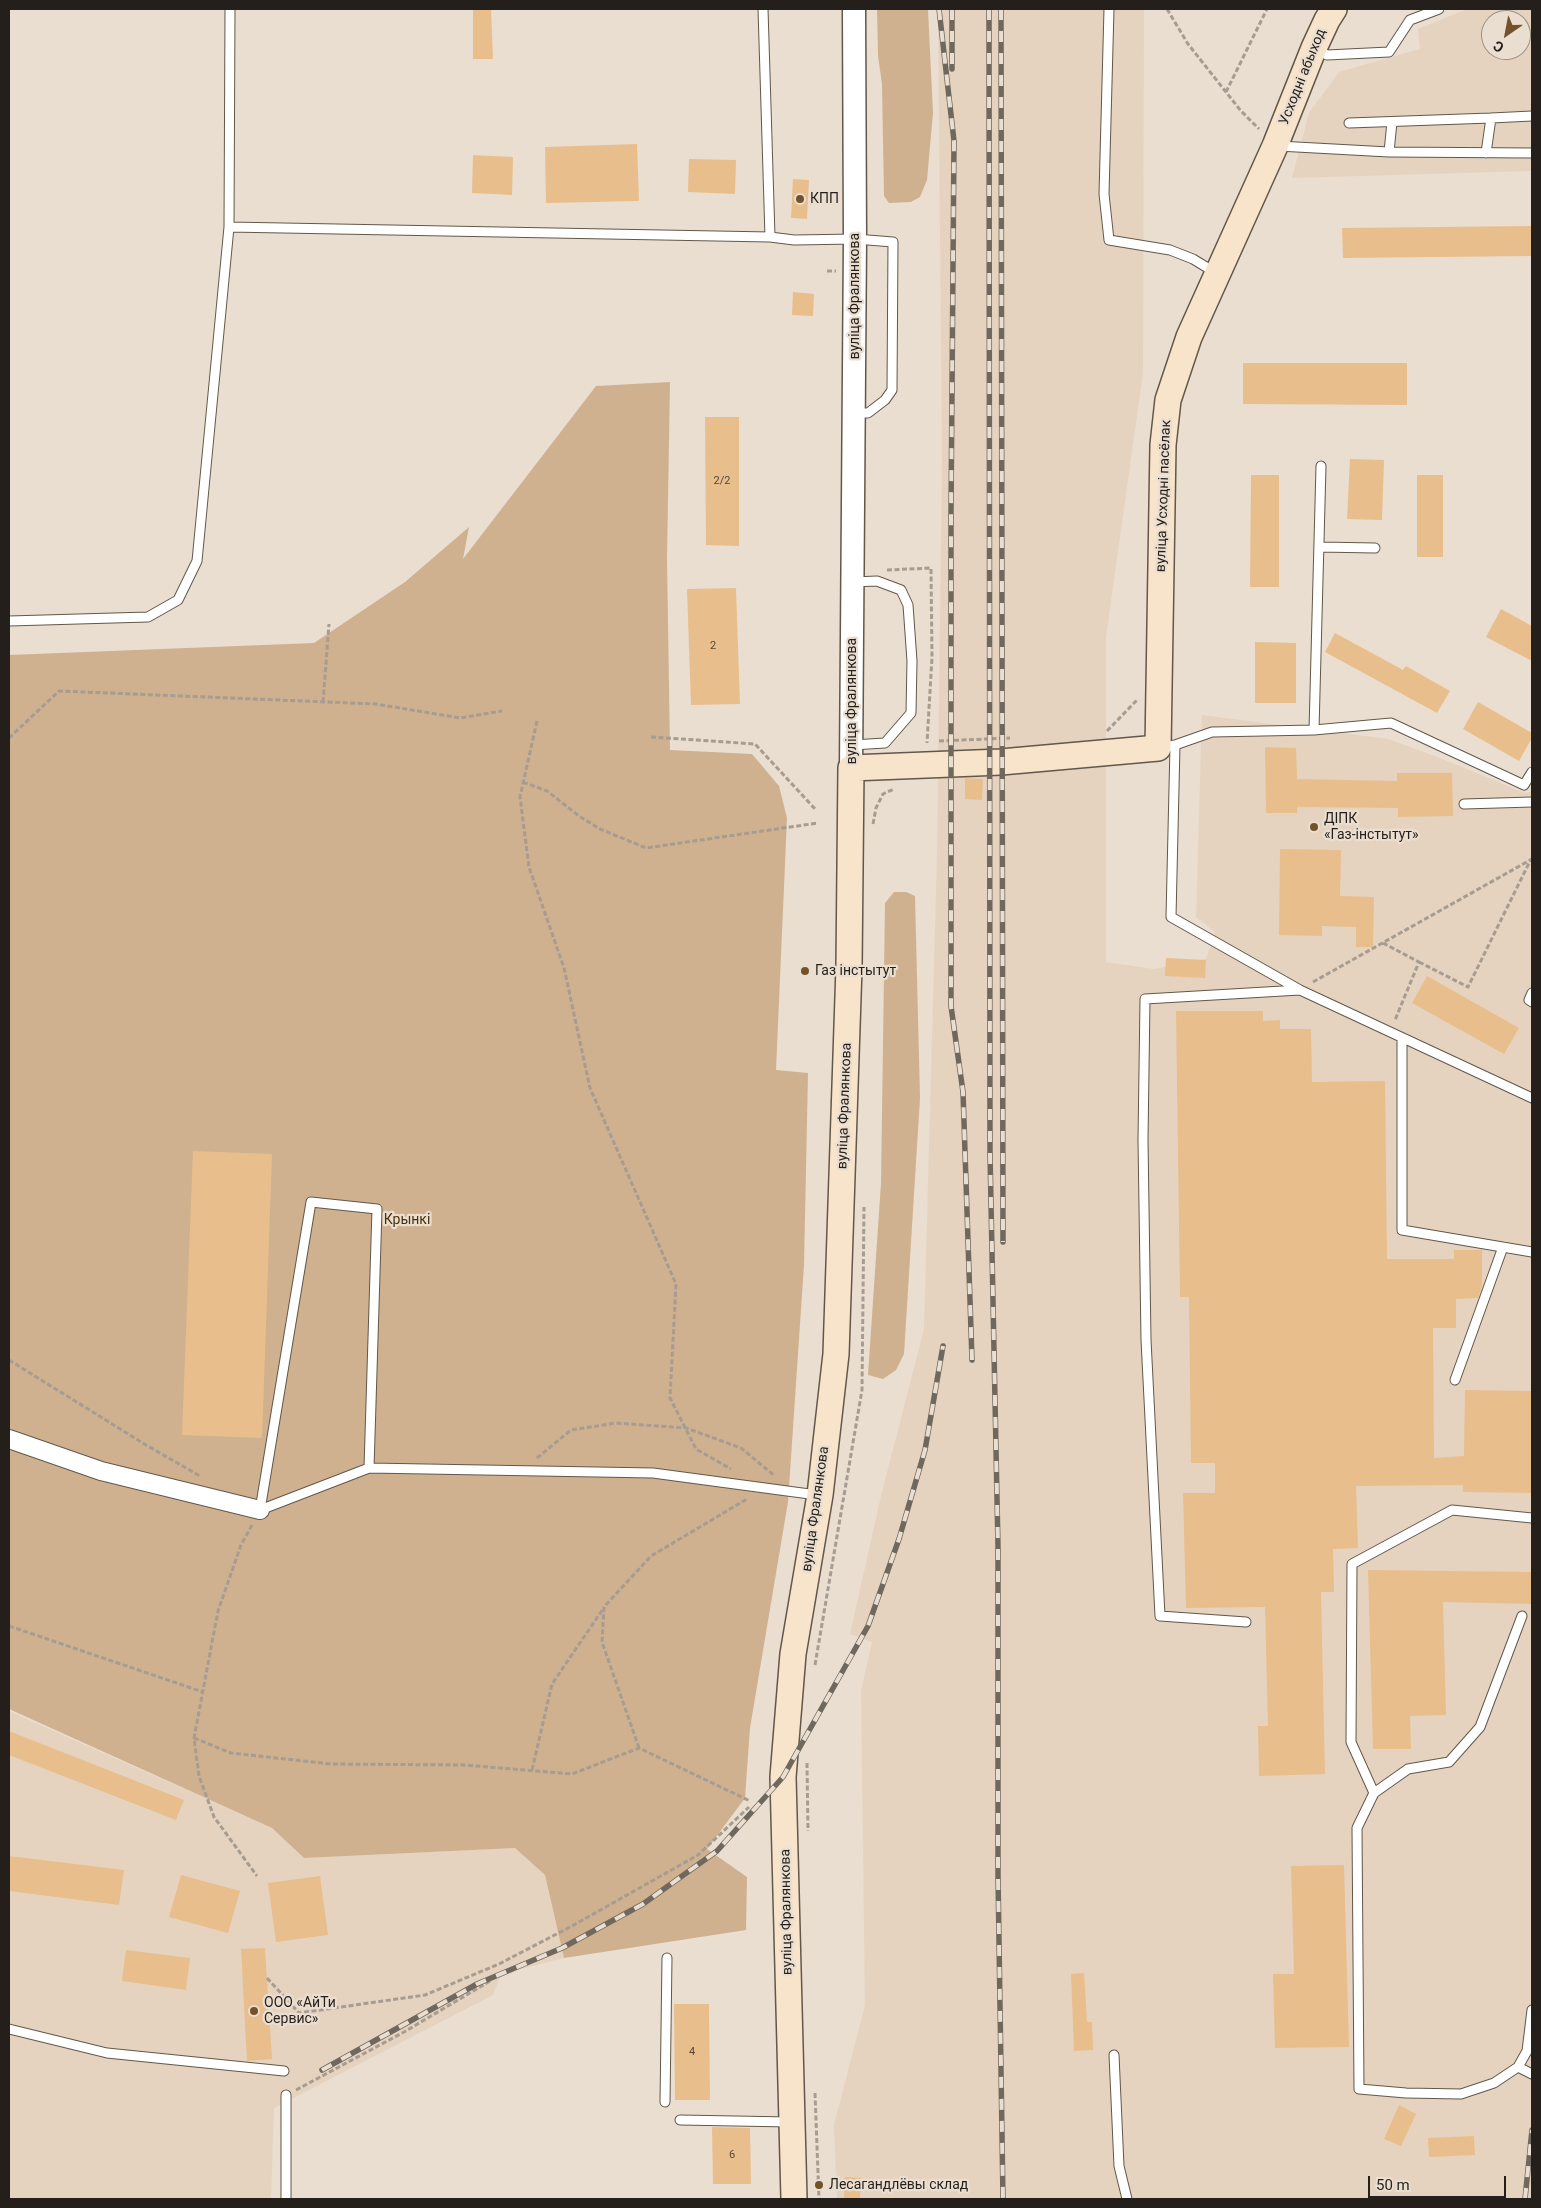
<!DOCTYPE html>
<meta charset="utf-8">
<style>
body{margin:0}
#map{position:relative;width:1541px;height:2208px;overflow:hidden;background:#eaded0;font-family:Roboto,sans-serif}
canvas{display:block}
.frame{position:absolute;inset:0;border:10px solid #241f1a;pointer-events:none}
.north{position:absolute;left:1481px;top:10px;width:50px;height:50px;box-sizing:border-box;background:#eaded0;border:1px solid #9b9287;border-radius:50%;rotate:213deg;font-size:14px;font-weight:700;line-height:20px;text-align:center;color:#241f1a}
.north::after{content:'';display:block;margin:auto;width:18px;height:22px;background:#735229;clip-path:polygon(50% 0,100% 100%,50% 72%,0 100%)}
.scale{position:absolute;left:1368px;top:2176px;width:138px;height:22px;box-sizing:border-box;border:2px solid #241f1a;border-top:0;padding-left:6px;font-size:15px;line-height:18px;white-space:nowrap;color:#241f1a;-webkit-text-stroke:4px #eaded0;paint-order:stroke}
</style>
<div id="map">
<canvas width="1541" height="2208"></canvas>
<div class="frame"></div>
<div class="north">С</div>
<div class="scale">50 m</div>
</div>
<script>
const ctx = document.querySelector('canvas').getContext('2d');
ctx.lineJoin = 'round';
function paint(path, color) { ctx.fillStyle = color; ctx.fill(path, 'evenodd'); }
const shape = rows => new Path2D(rows.map(r => 'M' + r).join(''));
function trace(path, color, width, dash) { ctx.strokeStyle = color; ctx.lineWidth = width; ctx.lineCap = dash ? 'butt' : 'round'; ctx.setLineDash(dash || []); ctx.stroke(path); }
function drawText(font, color, halo, rows, align = 'center') {
  ctx.font = font + ' Roboto,sans-serif'; ctx.lineWidth = 4.5; ctx.setLineDash([]); ctx.textBaseline = 'middle'; ctx.strokeStyle = halo; ctx.fillStyle = color; for (const [text, x, y, turn = 0] of rows) {
    ctx.save(); ctx.translate(x, y); ctx.rotate((+turn || 0) * Math.PI / 180); ctx.textAlign = isNaN(turn) ? turn : align; if (halo) ctx.strokeText(text, 0, 0); ctx.fillText(text, 0, 0); ctx.restore();
  }
}
const built = shape([
 [938,9,1144,9,1143,373,1106,637,1106,962,1154,969,1206,959,1215,932,1196,917,1202,715,1388,739,1435,756,1525,793,1532,791,1532,2199,837,2199,834,2125,865,2005,861,1691,872,1642,850,1634,881,1496,924,1329,937,855,942,462],
 [1467,9,1532,9,1532,171,1292,178,1309,113,1339,72,1420,49,1418,29],
 [1491,20,1521,20,1521,50,1491,50],
 [9,1711,272,1828,304,1858,515,1848,545,1875,564,1958,501,1974,493,1995,274,2108,271,2199,9,2199]
]);
const green = shape([
 [877,9,928,9,928,10,933,113,927,180,920,197,911,202,889,203,884,196,882,84,878,56],
 [670,382,667,559,670,750,752,754,779,786,787,818,776,1070,808,1073,804,1265,788,1502,750,1728,745,1798,707,1849,747,1877,746,1930,564,1958,545,1875,515,1848,304,1858,272,1828,9,1709,9,655,314,643,405,582,469,527,463,559,596,386],
 [894,892,906,892,915,896,920,1098,904,1354,896,1370,883,1379,868,1375,881,1183,885,903]
]);
const building = shape([
 [473,9,491,9,493,59,473,59],
 [637,144,639,201,546,203,545,147],
 [473,155,513,157,512,195,472,193],
 [689,159,736,160,735,194,688,192],
 [793,179,809,180,807,219,791,218],
 [1532,226,1532,256,1343,258,1342,228],
 [793,292,814,294,813,316,792,315],
 [1243,363,1407,363,1407,405,1243,404],
 [705,417,739,417,739,546,706,545],
 [1350,459,1384,460,1382,520,1347,519],
 [1251,475,1279,475,1279,587,1250,587],
 [1417,475,1443,475,1443,557,1417,557],
 [736,588,740,704,691,705,687,589],
 [1501,609,1532,626,1532,661,1486,637],
 [1335,633,1403,670,1406,666,1450,691,1437,713,1325,652],
 [1255,642,1296,643,1296,703,1255,703],
 [1478,702,1532,733,1532,738,1519,761,1463,729],
 [1265,747,1296,748,1297,779,1397,781,1397,773,1452,773,1453,816,1398,817,1398,808,1297,807,1297,813,1266,813],
 [965,778,983,779,982,800,965,799],
 [1280,849,1341,850,1340,896,1374,897,1373,947,1356,947,1356,927,1322,926,1322,936,1279,935],
 [1166,958,1206,960,1205,978,1165,976],
 [1427,976,1519,1028,1504,1054,1412,1003],
 [1176,1011,1263,1011,1263,1021,1280,1020,1280,1029,1311,1029,1312,1082,1385,1081,1387,1259,1454,1259,1454,1250,1482,1250,1482,1286,1478,1298,1456,1299,1456,1328,1433,1328,1434,1458,1464,1456,1465,1390,1532,1391,1532,1493,1463,1492,1463,1485,1356,1486,1358,1548,1333,1549,1334,1592,1321,1592,1325,1774,1259,1776,1258,1726,1268,1726,1265,1607,1186,1608,1183,1493,1215,1493,1215,1463,1191,1463,1189,1297,1180,1297],
 [193,1151,272,1154,262,1438,182,1435],
 [1368,1570,1532,1572,1532,1604,1443,1602,1446,1715,1410,1716,1411,1749,1373,1749],
 [9,1731,184,1800,176,1820,9,1755],
 [9,1856,124,1870,119,1905,9,1891],
 [1344,1865,1349,2047,1275,2048,1273,1974,1294,1974,1291,1866],
 [181,1875,240,1891,228,1933,169,1917],
 [320,1876,328,1935,276,1942,268,1883],
 [265,1948,272,2059,247,2061,241,1949],
 [126,1950,190,1958,186,1990,122,1981],
 [1084,1973,1087,2022,1092,2022,1093,2050,1074,2051,1071,1974],
 [674,2004,709,2004,710,2100,675,2100],
 [1399,2105,1416,2114,1401,2146,1384,2139],
 [712,2127,750,2128,751,2184,713,2184],
 [1474,2136,1475,2155,1429,2157,1428,2138],
 [845,2177,861,2178,860,2199,844,2199]
]);
const path = shape([
 [1167,9,1188,44,1241,111,1259,129],
 [1226,92,1267,9],
 [827,271,836,271],
 [887,570,931,568,932,657,927,743],
 [323,702,329,624],
 [537,721,520,797,529,867,564,968,590,1088,676,1284,670,1398,696,1449,731,1469],
 [1107,731,1138,699],
 [651,737,755,744,816,810],
 [9,738,59,691,376,704,460,718,502,711],
 [939,741,1010,738],
 [523,782,547,791,579,816,600,829,646,848,818,823],
 [873,824,876,808,883,794,894,789],
 [1383,943,1419,962,1395,1020],
 [1419,962,1468,987,1531,859],
 [1313,982,1532,859],
 [9,1360,146,1445,200,1476],
 [537,1458,571,1430,616,1423,686,1428,741,1448,775,1476],
 [252,1525,241,1545,218,1611,194,1738,199,1776,214,1817,257,1876],
 [9,1626,203,1692],
 [815,1665,862,1390,864,1207],
 [194,1738,231,1753,331,1764,464,1765,572,1774,639,1748,750,1801],
 [639,1748,602,1642,604,1607,651,1556,747,1499],
 [807,1763,808,1831],
 [532,1770,552,1684,603,1609],
 [267,1978,299,2013,425,1995,499,1964,572,1926,698,1855,749,1807],
 [296,2090,404,2032,490,1981],
 [815,2093,819,2199]
]);
const service = shape([
 [763,9,770,237,794,240,855,239,893,242,892,390,885,400,868,413,855,413],
 [1109,9,1104,194,1109,240,1170,250,1193,259,1216,273],
 [1316,49,1327,55,1389,52,1410,20,1439,9],
 [1349,123,1491,118],
 [1278,146,1389,152,1532,153],
 [1389,152,1392,122],
 [1486,153,1491,118,1532,116],
 [229,227,230,9],
 [1319,547,1375,548],
 [9,621,148,617,178,600,197,561,229,227,770,237],
 [1314,730,1321,466],
 [852,745,885,743,911,713,912,661,908,605,901,590,877,581,853,582],
 [1175,745,1212,732,1314,730,1391,723,1524,785,1532,772],
 [1159,748,1175,745,1171,917,1300,990,1532,1098],
 [1464,804,1532,802],
 [1532,993,1529,1000,1532,1002],
 [1402,1038,1402,1230,1532,1252],
 [1455,1380,1503,1247],
 [369,1468,377,1209,311,1202,260,1510,369,1468,653,1473,817,1495],
 [1246,1622,1160,1616,1146,1340,1143,1140,1145,999,1300,990],
 [1374,1793,1351,1742,1352,1564,1452,1510,1532,1518],
 [1532,2010,1527,2051,1518,2067,1532,2074],
 [9,2029,107,2053,284,2071],
 [1114,2055,1119,2166,1127,2199],
 [1518,2067,1494,2083,1461,2094,1406,2093,1359,2089,1357,1828,1374,1793,1408,1769,1449,1762,1480,1727,1522,1616],
 [665,2102,667,1958],
 [680,2120,790,2122],
 [286,2199,286,2095]
]);
const minor = shape([
 [9,1439,101,1471,260,1510]
]);
const tertiary = shape([
 [851,768,855,239,854,9]
]);
const secondary = shape([
 [794,2199,783,1777,793,1654,820,1495,836,1354,849,967,851,768,1001,762,1158,748,1163,445,1168,400,1189,337,1275,146,1314,48,1327,20,1334,9]
]);
const rail = shape([
 [939,9,954,141,951,514,951,1006,963,1092,972,1360],
 [952,9,952,69],
 [989,9,990,1154,998,1547,998,1876,1003,2199],
 [1001,9,1003,1242],
 [322,2070,477,1984,562,1948,643,1904,717,1851,783,1777,868,1626,899,1539,925,1450,943,1346],
 [1525,2199,1532,2130]
]);
const markers = [
 [800,199,5,"#735229"],
 [1314,827,5,"#735229"],
 [805,971,5,"#735229"],
 [254,2011,5,"#735229"],
 [819,2185,5,"#735229"]
];
const numberNames = [
 ["2/2",722,481],
 ["2",713,646],
 ["4",692,2052],
 ["6",732,2155]
];
const streetNames = [
 ["Усходні абыход",1303,77,-68],
 ["вуліца Фралянкова",855,296,-90],
 ["вуліца Усходні пасёлак",1164,496,-88],
 ["вуліца Фралянкова",852,701,-90],
 ["вуліца Фралянкова",845,1106,-88],
 ["вуліца Фралянкова",816,1509,-82],
 ["вуліца Фралянкова",787,1912,-91]
];
const poiNames = [
 ["КПП",810,199],
 ["ДІПК",1324,819],
 ["«Газ-інстытут»",1324,835],
 ["Газ інстытут",815,971],
 ["ООО «АйТи",264,2003],
 ["Сервис»",264,2019],
 ["Лесагандлёвы склад",829,2185]
];
const parkNames = [
 ["Крынкі",407,1220]
];
paint(built, '#e5d3bf');
paint(green, '#cfb18f');
paint(building, '#e9be8d');
trace(service, '#62574b', 11);
trace(minor, '#62574b', 20);
trace(tertiary, '#62574b', 25);
trace(secondary, '#62574b', 28);
trace(path, '#a69c91', 3, [5, 2.5]);
trace(service, '#fff', 9);
trace(minor, '#fff', 18);
trace(tertiary, '#fff', 22);
trace(secondary, '#f8e4ca', 25);
trace(rail, '#6f685f', 5.5);
trace(rail, '#eaded0', 4, [11]);
for (const [x, y, r, color] of markers) { const dot = new Path2D(); dot.arc(x, y, r, 0, 2 * Math.PI); ctx.fillStyle = color; ctx.fill(dot); trace(dot, '#eaded0', 2); }
drawText('11px', '#554737', null, numberNames);
drawText('14px', '#241f1a', '#eaded0', streetNames);
drawText('14px', '#241f1a', '#eaded0', poiNames, 'left');
drawText('14px', '#4b2f06', '#eaded0', parkNames);
</script>
